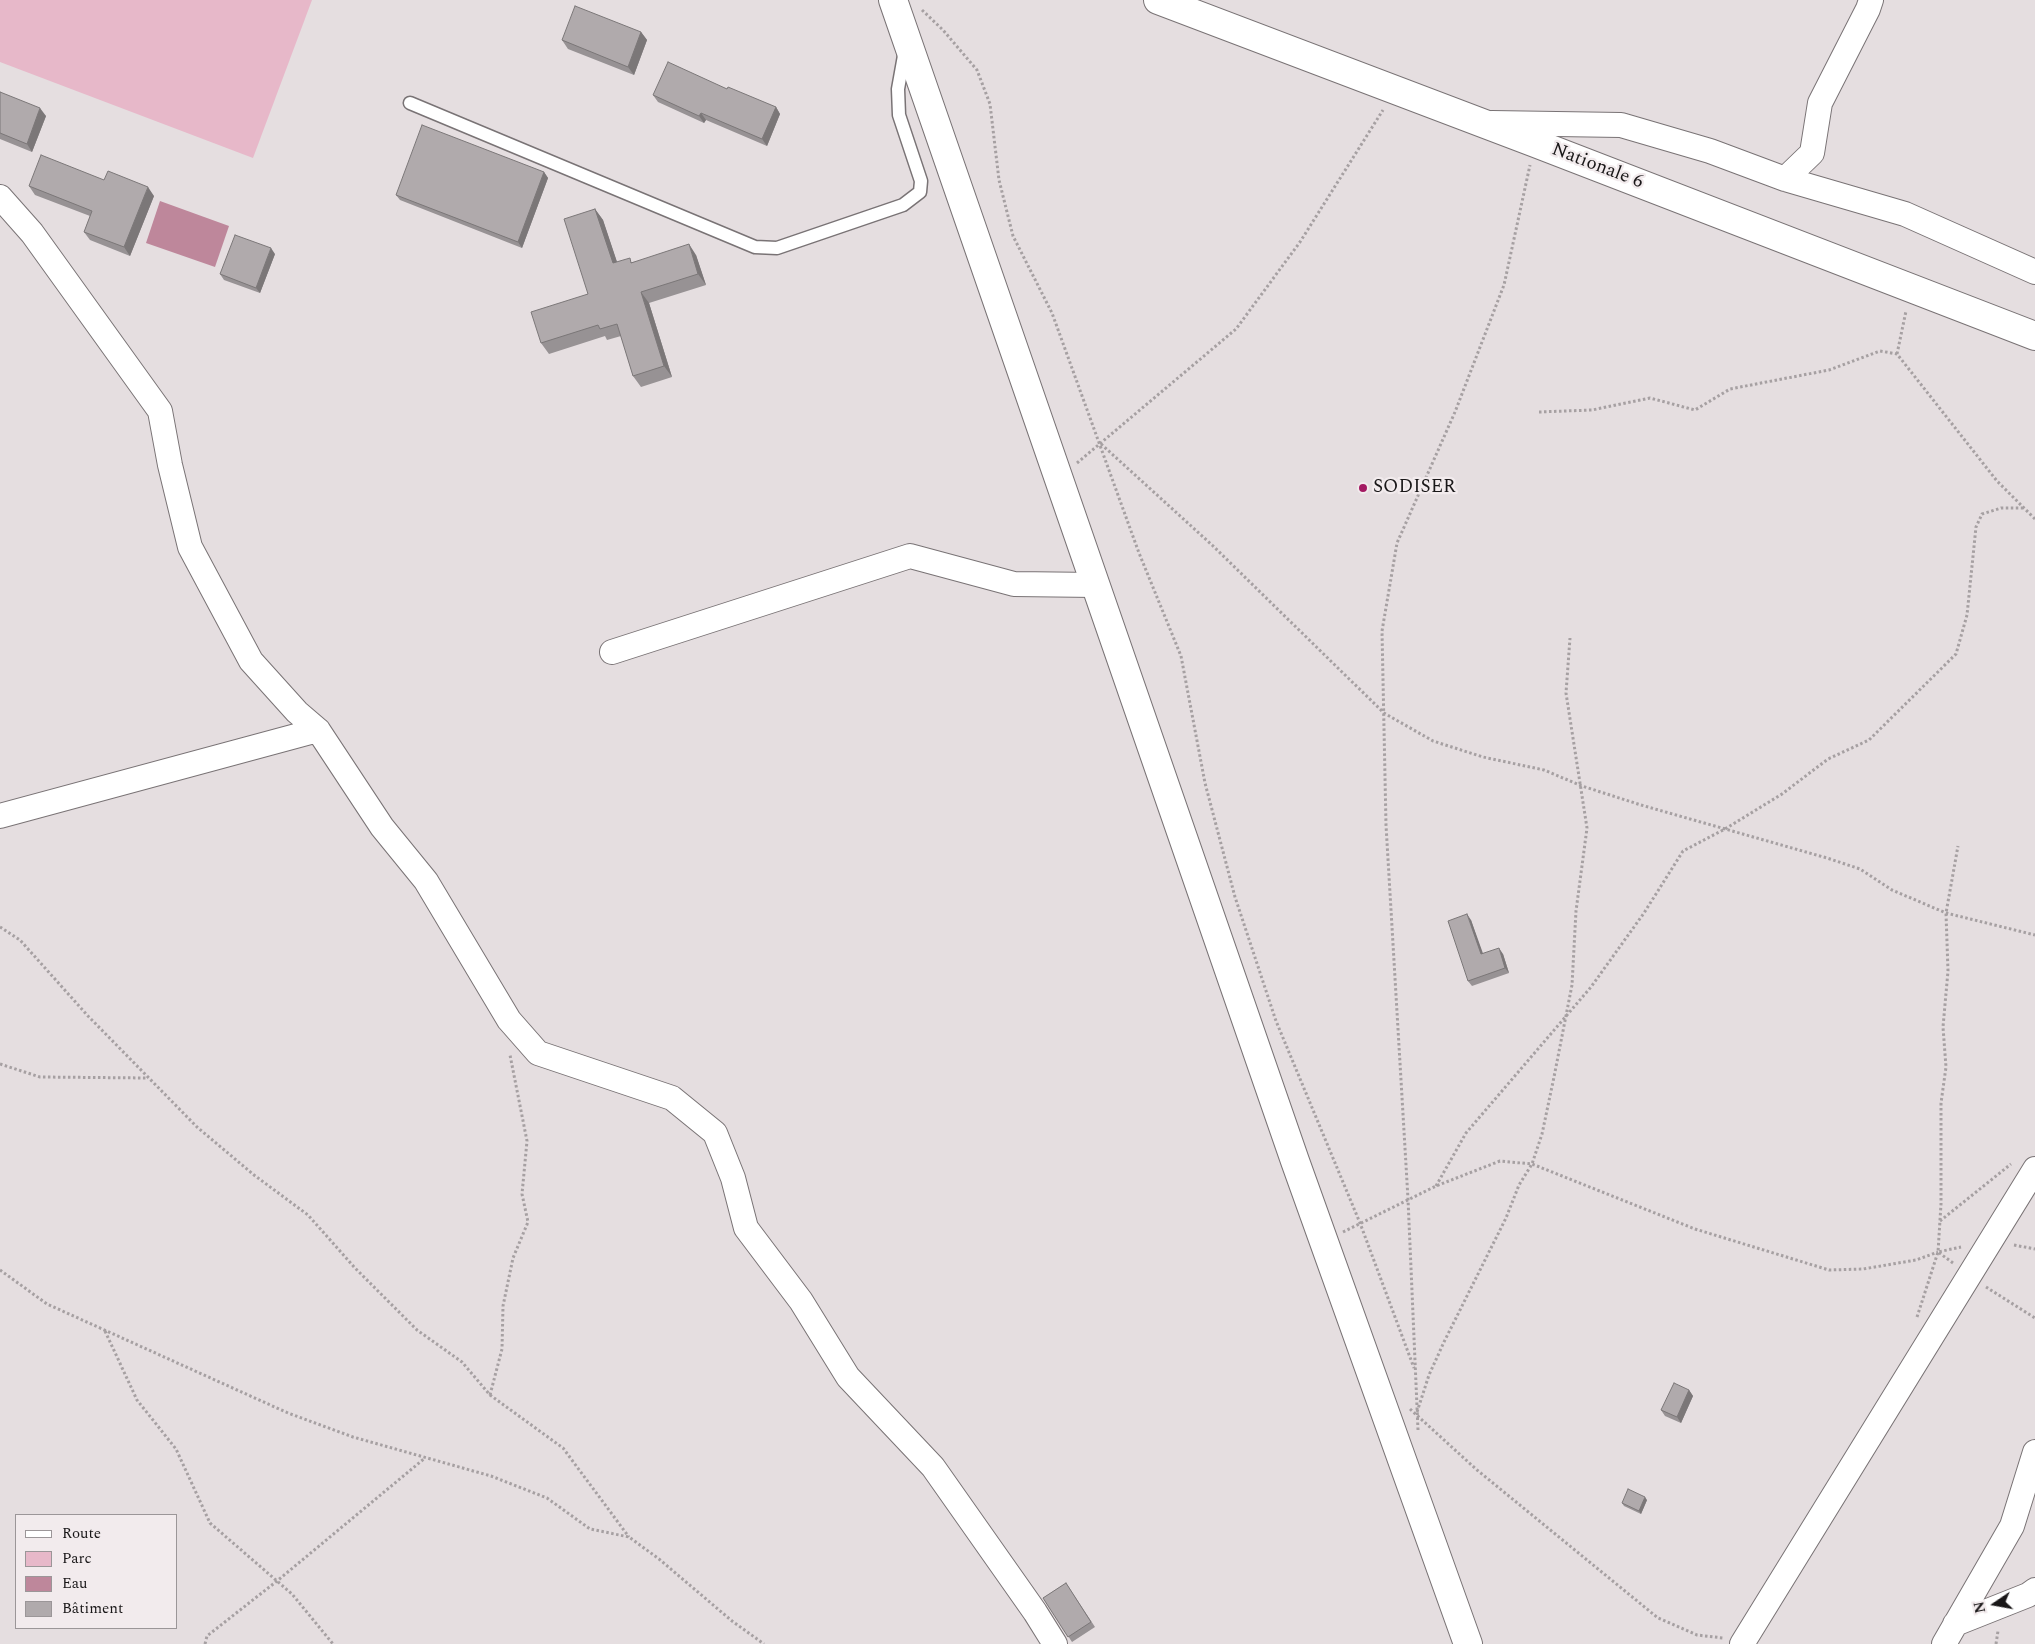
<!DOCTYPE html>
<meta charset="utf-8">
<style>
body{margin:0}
#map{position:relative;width:2035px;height:1644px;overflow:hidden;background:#e5dee0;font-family:Spectral,serif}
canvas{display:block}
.legend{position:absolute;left:15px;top:1514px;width:162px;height:115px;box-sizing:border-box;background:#f2ebed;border:1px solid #9b9698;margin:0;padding:6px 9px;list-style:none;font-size:15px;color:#191718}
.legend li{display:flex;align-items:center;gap:10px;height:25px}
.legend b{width:25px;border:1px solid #9b9698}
.north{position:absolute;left:1970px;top:1579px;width:50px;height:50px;-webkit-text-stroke:4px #f2ebed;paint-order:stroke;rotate:258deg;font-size:14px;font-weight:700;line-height:20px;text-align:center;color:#191718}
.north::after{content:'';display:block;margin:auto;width:18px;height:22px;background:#191718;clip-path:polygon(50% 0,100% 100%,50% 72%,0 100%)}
</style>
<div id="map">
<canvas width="2035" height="1644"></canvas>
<ul class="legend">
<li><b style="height:6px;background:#fff"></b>Route</li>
<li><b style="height:14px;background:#e7b8c9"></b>Parc</li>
<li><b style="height:14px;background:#be879b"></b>Eau</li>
<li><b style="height:14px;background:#b0aaac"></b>Bâtiment</li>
</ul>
<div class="north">N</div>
</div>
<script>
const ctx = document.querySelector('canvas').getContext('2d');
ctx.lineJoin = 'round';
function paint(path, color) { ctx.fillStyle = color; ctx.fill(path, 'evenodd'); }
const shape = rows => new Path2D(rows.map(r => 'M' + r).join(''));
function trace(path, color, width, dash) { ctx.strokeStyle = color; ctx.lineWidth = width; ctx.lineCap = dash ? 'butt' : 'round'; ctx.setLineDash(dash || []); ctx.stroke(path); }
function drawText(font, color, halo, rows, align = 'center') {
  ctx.font = font + ' Spectral,serif'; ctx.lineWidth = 4.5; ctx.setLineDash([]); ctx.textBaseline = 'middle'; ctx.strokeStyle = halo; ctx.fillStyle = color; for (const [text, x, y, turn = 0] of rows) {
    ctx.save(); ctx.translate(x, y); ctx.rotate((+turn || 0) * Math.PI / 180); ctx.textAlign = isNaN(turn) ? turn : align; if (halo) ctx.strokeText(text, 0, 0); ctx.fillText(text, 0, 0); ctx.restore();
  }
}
const green = shape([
 [0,0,312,0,253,158,0,62]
]);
const water = shape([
 [160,201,229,226,215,267,146,243]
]);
const path = shape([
 [922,10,943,30,977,70,990,104,999,180,1013,236,1052,313,1139,553,1181,656,1205,783,1235,897,1276,1021,1360,1223,1414,1368],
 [1897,354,1906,311],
 [1539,412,1592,410,1650,398,1695,410,1730,389,1829,370,1880,351,1897,354,1997,481,2035,519],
 [1101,444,1212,545,1384,713,1433,741,1483,757,1544,770,1582,786,1641,805,1827,858,1860,869,1892,890,1946,913,2035,935],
 [1077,463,1236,329,1300,242,1383,110],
 [0,927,20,940,88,1016,197,1127,254,1175,308,1215,355,1268,417,1330,462,1362,490,1395,563,1448,629,1537],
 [0,1064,40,1077,148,1078],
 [1436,1186,1466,1133,1591,987,1644,913,1683,851,1725,829,1782,794,1828,759,1869,740,1956,654,1967,615,1976,527,1982,514,2001,508,2024,508],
 [1940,1221,2011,1164],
 [1343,1232,1436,1186,1500,1161,1532,1164,1695,1229,1829,1270,1863,1269,1916,1260,1938,1252],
 [2014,1245,2035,1249],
 [1953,1263,1938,1252,1961,1247],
 [0,1270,47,1304,288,1413,353,1437,491,1476,547,1498,590,1529,629,1537,659,1559,732,1621,764,1644],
 [1986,1287,2035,1318],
 [1917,1317,1938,1252,1941,1204,1941,1103,1946,1067,1943,1027,1948,971,1946,913,1958,846],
 [105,1331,137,1400,176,1449,210,1523,292,1594,333,1644],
 [490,1395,502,1349,503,1306,513,1258,528,1222,522,1194,527,1141,510,1055],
 [1410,1409,1477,1470,1658,1618,1697,1635,1723,1638],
 [1417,1412,1429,1375,1444,1342,1506,1218,1519,1185,1532,1164,1542,1134,1554,1077,1572,985,1576,911,1587,828,1566,693,1570,638],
 [1418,1430,1408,1199,1386,825,1382,631,1397,543,1455,412,1504,285,1530,165],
 [205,1644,207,1636,277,1581,425,1458],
 [1996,1644,1998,1631]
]);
const service = shape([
 [410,103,755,247,777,248,903,205,920,192,921,181,899,115,898,89,905,50]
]);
const minor = shape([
 [1492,123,1621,125,1710,151,1785,179,1905,214,2035,272],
 [1785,179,1812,153,1820,103,1868,9,1871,0],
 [0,197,32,233,160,411,170,465,190,547,251,661,297,712,318,730,382,827,426,881,509,1020,538,1053,672,1098,715,1133,733,1178,746,1228,801,1301,848,1377,933,1467,1035,1612,1055,1644],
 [612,652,910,556,1014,584,1096,585],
 [0,816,318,730],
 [1955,1624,2028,1595,2035,1590],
 [1742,1644,2035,1169],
 [1944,1644,2012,1526,2035,1452]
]);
const secondary = shape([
 [893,0,1295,1161,1468,1644]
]);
const primary = shape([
 [1158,0,1535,143,2035,336]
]);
const wall = shape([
 [641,32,647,40,634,75,568,49,562,40],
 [727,89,776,107,780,114,767,146,706,120,704,123,658,102,653,95],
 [0,92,46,116,32,152,0,139],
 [544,172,548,178,522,248,400,200,396,195],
 [104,180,154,196,130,256,90,240,84,232,90,216,35,195,29,186],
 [595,209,603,220,617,262,633,262,696,255,706,285,649,303,672,377,641,387,633,376,621,336,607,340,605,336,549,354,541,343,588,294],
 [275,254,260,293,224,280,220,274],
 [1471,920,1482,953,1503,954,1509,973,1472,986,1468,981],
 [1689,1390,1693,1396,1681,1423,1665,1416,1661,1410],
 [1647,1500,1641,1514,1624,1506,1622,1503],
 [1066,1583,1095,1627,1072,1642,1043,1598]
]);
const shadedWall = shape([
 [641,32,647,40,634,75,628,67],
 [776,107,780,114,767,146,762,139],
 [40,108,46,116,32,152,27,144],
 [701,113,706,120,704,123,699,116],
 [544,172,548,178,522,248,518,242],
 [148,187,154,196,130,256,124,247],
 [595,209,603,220,621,274,613,263],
 [689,244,696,255,706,285,698,274],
 [271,248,275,254,260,293,256,288],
 [641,292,649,303,672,377,664,366],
 [1467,914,1471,920,1485,959,1481,954],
 [1499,948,1503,954,1509,973,1505,968],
 [1689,1390,1693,1396,1681,1423,1677,1417],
 [1645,1497,1647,1500,1641,1514,1639,1511]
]);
const building = shape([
 [575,6,641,32,628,67,562,40,575,6],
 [668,62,727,89,728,87,776,107,762,139,701,113,699,116,653,95,668,62],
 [0,92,40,108,27,144,0,133,0,92],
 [422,125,544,172,518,242,396,195,422,125],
 [41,155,104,180,108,171,148,187,124,247,84,232,92,211,29,186,41,155],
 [595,209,613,263,630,258,631,263,689,244,698,274,641,292,664,366,633,376,617,324,600,329,598,325,541,343,531,312,588,294,564,219,595,209],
 [235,235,271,248,256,288,220,274,235,235],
 [1467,914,1481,954,1499,948,1505,968,1468,981,1448,921,1467,914],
 [1674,1383,1689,1390,1677,1417,1661,1410,1674,1383],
 [1628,1489,1645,1497,1639,1511,1622,1503,1628,1489],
 [1066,1583,1091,1622,1068,1637,1043,1598,1066,1583]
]);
const markers = [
 [1363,488,5,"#a31962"]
];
const streetNames = [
 ["Nationale 6",1597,167,21]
];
const poiNames = [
 ["SODISER",1373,488]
];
paint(green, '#e7b8c9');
paint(water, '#be879b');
trace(service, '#797375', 15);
trace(minor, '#797375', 26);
trace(secondary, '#797375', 30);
trace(primary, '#797375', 30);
trace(path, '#a6a0a2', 3, [2.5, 2.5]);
trace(service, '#fff', 12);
trace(minor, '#fff', 24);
trace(secondary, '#fff', 28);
trace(primary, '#fff', 28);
paint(wall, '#979294');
paint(shadedWall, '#7b7778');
paint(building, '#b0aaac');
trace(building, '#7b7778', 1);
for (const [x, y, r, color] of markers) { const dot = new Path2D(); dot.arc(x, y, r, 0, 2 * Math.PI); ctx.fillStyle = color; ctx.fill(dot); trace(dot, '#f2ebed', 2); }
drawText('19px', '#191718', '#f2ebed', streetNames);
drawText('19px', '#191718', '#f2ebed', poiNames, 'left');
</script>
